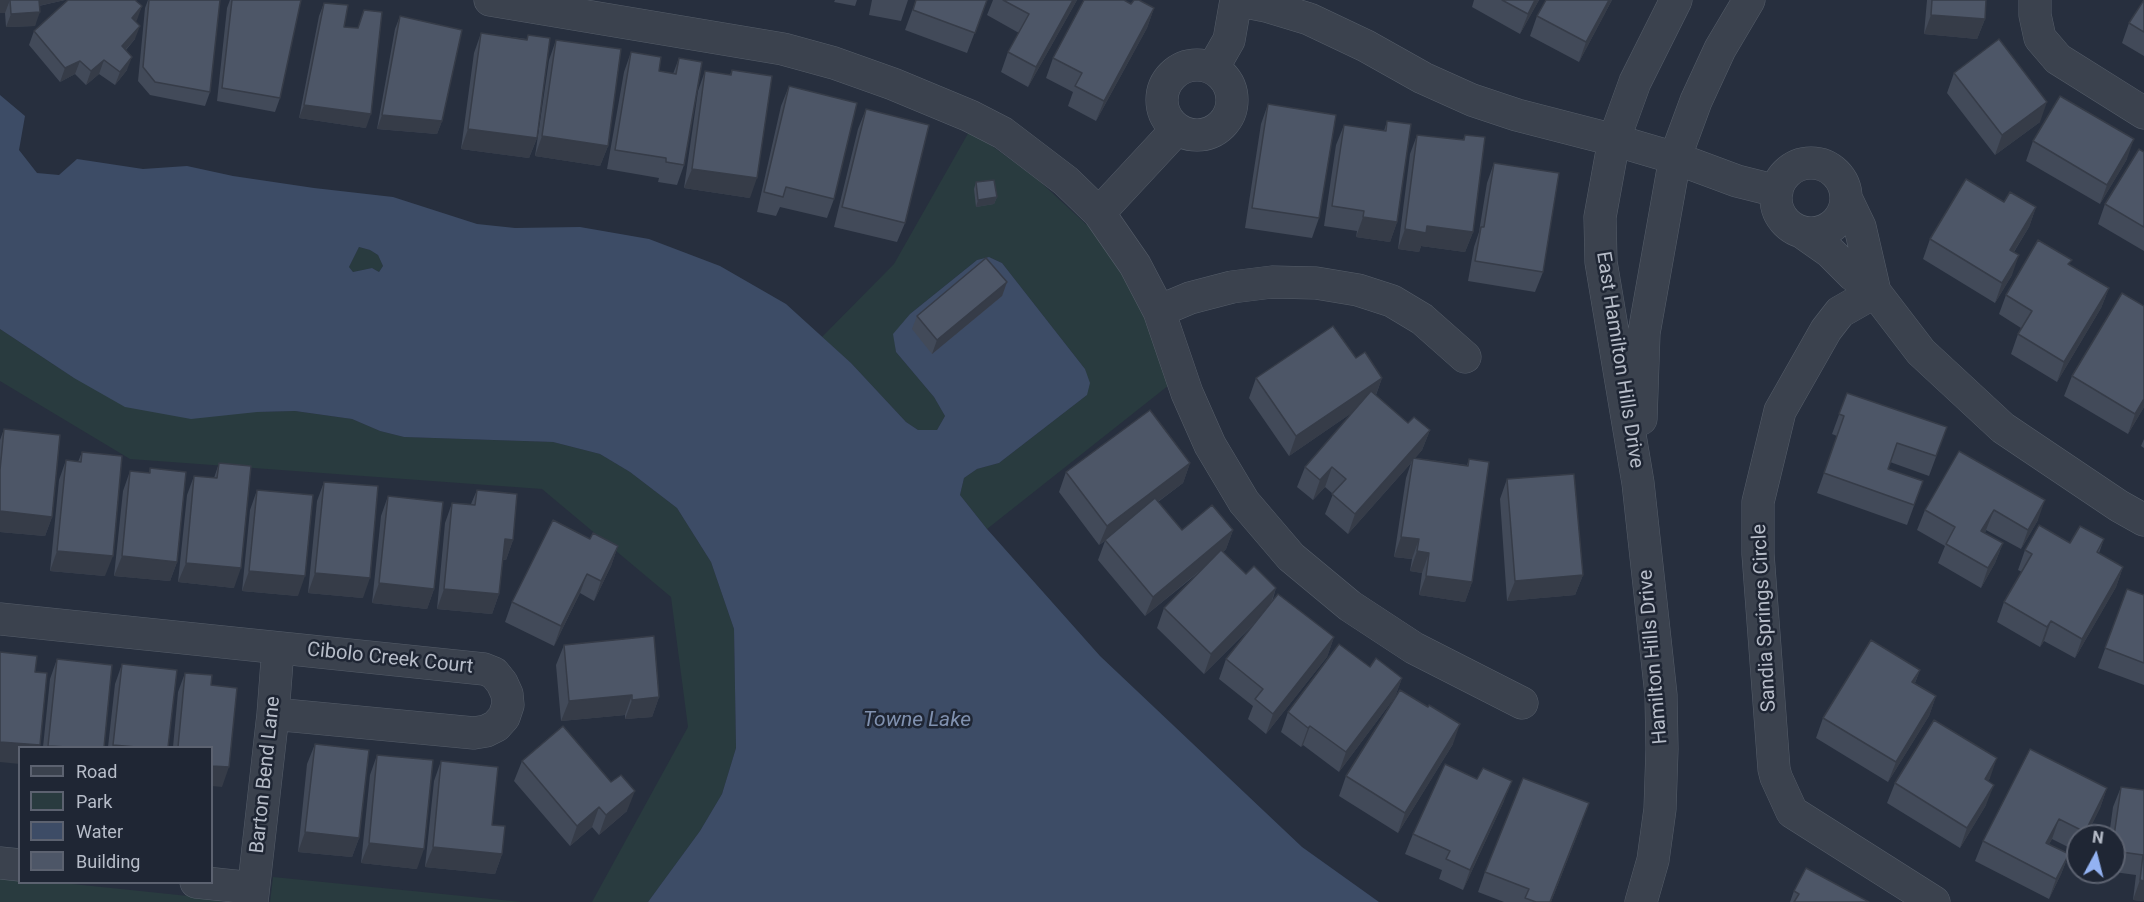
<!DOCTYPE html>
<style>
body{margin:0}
#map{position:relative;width:2144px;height:902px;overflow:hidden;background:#272f3e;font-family:Roboto,sans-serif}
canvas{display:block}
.legend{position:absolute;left:18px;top:746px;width:195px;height:138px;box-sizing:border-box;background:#1f2634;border:2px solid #5c6270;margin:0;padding:8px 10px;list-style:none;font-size:18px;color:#b7bdc9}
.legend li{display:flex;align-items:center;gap:12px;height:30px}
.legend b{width:30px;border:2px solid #5c6270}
.north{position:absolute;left:2066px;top:824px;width:60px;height:60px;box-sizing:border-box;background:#1f2634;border:2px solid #5c6270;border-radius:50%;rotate:7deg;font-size:16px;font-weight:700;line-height:24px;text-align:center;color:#b7bdc9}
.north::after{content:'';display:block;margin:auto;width:21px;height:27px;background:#93b2f2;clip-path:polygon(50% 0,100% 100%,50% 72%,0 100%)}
</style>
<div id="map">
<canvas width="2144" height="902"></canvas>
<ul class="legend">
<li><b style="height:8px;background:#3b424e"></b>Road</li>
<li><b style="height:16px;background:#293b3f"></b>Park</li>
<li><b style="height:16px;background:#3d4c66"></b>Water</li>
<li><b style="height:16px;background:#4d5667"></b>Building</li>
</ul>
<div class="north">N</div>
</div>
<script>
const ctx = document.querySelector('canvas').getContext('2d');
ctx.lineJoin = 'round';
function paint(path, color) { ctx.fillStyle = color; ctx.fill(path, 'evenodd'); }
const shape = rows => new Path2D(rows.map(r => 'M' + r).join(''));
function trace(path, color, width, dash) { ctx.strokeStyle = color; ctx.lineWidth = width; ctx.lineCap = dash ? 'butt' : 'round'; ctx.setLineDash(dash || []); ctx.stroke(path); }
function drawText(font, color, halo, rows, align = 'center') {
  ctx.font = font + ' Roboto,sans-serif'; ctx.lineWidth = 5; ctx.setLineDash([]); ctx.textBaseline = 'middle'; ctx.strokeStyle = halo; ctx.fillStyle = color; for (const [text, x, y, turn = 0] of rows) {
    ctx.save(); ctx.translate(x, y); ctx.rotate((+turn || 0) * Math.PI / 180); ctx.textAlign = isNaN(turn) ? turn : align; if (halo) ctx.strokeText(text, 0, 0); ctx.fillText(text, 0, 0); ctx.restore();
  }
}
const green = shape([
 [970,130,1036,178,1101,238,1147,315,1169,385,987,529,960,495,964,478,977,469,999,463,1087,395,1085,369,1002,263,989,257,977,260,910,314,894,334,896,352,934,397,945,416,937,430,918,430,906,422,851,363,822,337,894,264],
 [359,247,370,250,378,255,383,266,379,272,372,268,353,272,349,267],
 [0,329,74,378,257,412,295,411,352,419,380,431,404,437,553,442,600,454,630,472,677,508,711,562,734,629,736,748,722,794,700,831,648,902,592,902,688,727,671,597,542,489,130,459,0,381],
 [0,876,19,878,20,882,63,883,217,899,222,902,0,902],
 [273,877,522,902,270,902]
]);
const water = shape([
 [0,95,25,116,19,150,37,173,59,175,77,159,143,169,187,166,233,176,314,188,393,197,477,224,515,228,580,227,649,239,720,266,786,304,851,363,906,422,918,430,937,430,945,416,934,397,896,352,893,334,910,314,977,260,989,257,1002,263,1085,369,1090,383,1087,395,999,463,977,469,964,478,960,495,987,529,1100,656,1302,847,1379,902,648,902,700,831,722,794,736,748,734,629,711,562,677,508,630,472,600,454,553,442,404,437,380,431,352,419,295,411,257,412,191,419,125,407,74,378,0,329],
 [359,247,370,250,378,255,383,266,379,272,372,268,353,272,349,267]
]);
const minor = shape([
 [490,0,783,49,834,63,893,84,970,116,1003,133,1066,181,1099,213,1135,265,1159,311,1187,393,1210,445,1244,502,1291,557,1350,606,1414,648,1522,703],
 [1236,0,1266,6,1309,19,1366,46,1423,78,1472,100,1517,115,1614,140,1675,158,1737,181,1777,191],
 [2035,0,2035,15,2040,38,2058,59,2144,113],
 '1162 100a35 35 0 1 1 70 0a35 35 0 1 1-70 0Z',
 [1213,68,1229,40,1236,0],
 '1776 198a35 35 0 1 1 70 0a35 35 0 1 1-70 0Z',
 [1847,200,1860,227,1875,292],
 [1099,213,1177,129],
 [1803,233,1830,252,1853,275,1875,292,1921,352,2003,428,2119,506,2144,520],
 [1875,292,1840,312,1826,330,1780,411,1758,502,1758,554,1774,769,1776,777,1792,812,1934,902],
 [1159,311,1190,298,1232,287,1272,282,1316,283,1358,290,1392,301,1422,319,1465,357],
 [1641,419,1644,333,1675,158,1696,101,1720,49,1749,0],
 [0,619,484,669,494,673,502,683,507,694,508,705,504,717,496,726,486,731,474,733,273,714],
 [0,863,20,865],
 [196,882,253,888],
 [252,902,273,714,278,648],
 [1641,902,1653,860,1660,809,1662,749,1661,695,1638,483,1601,262,1600,217,1614,140,1635,82,1676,0]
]);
const wall = shape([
 [0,0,65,0,39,6,35,26,6,27,5,13],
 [148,0,220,0,210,92,205,106,150,95,138,81,145,8],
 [230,0,301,0,280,98,275,112,217,101,227,8],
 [835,0,857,0,855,6,834,2],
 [872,0,908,0,901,21,869,15],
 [916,0,987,0,967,53,905,30],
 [993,0,1077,0,1028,87,1001,72,1008,52,1019,33,987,15],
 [1474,0,1539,0,1520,34,1472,7],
 [1612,0,1579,62,1530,36,1537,16],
 [1927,0,1986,0,1985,19,1977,39,1924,34],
 [2144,0,2144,56,2122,43,2129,23],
 [324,3,344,27,358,28,364,10,366,128,299,118,319,16],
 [1131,4,1154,8,1147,28,1096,121,1068,106,1073,92,1046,78,1053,58],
 [142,6,135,21,135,39,126,50,127,70,115,85,99,74,86,85,75,74,60,82,29,45,34,31],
 [400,16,442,121,437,134,377,129,395,29],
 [481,33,527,39,528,35,537,138,529,158,461,149,474,53],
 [556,40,608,146,600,166,535,156,549,60],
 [631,52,659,71,673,74,679,58,684,165,677,185,658,182,659,178,607,169,624,72],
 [732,70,750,198,684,188,698,91,705,71,730,75],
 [1954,73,2040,122,1995,155,1947,93],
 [789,86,834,199,827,218,780,207,776,216,757,212,781,106],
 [1268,104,1319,218,1312,238,1245,228,1261,124],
 [866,109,905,223,897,242,834,227,858,129],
 [1387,121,1397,222,1390,242,1356,237,1357,231,1324,226,1336,145,1344,125,1384,131],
 [1417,135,1463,140,1465,135,1473,232,1465,252,1421,246,1419,252,1398,249,1410,154],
 [2033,141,2127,159,2100,204,2026,161],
 [2144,152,2144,251,2098,224,2105,204],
 [1494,163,1543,272,1535,292,1468,281,1474,247,1479,232,1487,183],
 [976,182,997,197,994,204,976,207,974,189],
 [2004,202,2036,207,2029,227,2014,252,2012,275,1995,303,1923,259,1930,239],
 [1007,282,1002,296,932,354,912,329,917,316],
 [2109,288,2101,308,2057,382,2011,354,2018,334,2021,328,1999,314,2006,295],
 [1356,358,1382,378,1376,395,1408,423,1430,430,1422,450,1415,458,1467,465,1469,459,1472,582,1465,602,1419,595,1422,573,1410,571,1412,559,1394,557,1406,478,1411,463,1348,534,1325,514,1333,494,1325,487,1313,500,1297,487,1305,467,1353,412,1289,456,1249,398,1256,378],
 [2072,376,2144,407,2128,434,2064,396],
 [1847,393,1947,427,1929,476,1890,462,1888,469,1923,481,1907,525,1817,493,1837,436,1832,434],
 [4,429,52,517,45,536,0,532,0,440],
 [2144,439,2144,448,2141,446],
 [1959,451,2038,520,2021,549,1986,530,1985,533,2003,543,1995,563,1981,588,1938,563,1945,546,1917,530,1925,510],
 [82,452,105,576,50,571,59,480,66,460,78,462],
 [219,463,234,588,178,582,187,495,194,476,214,478],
 [1190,463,1183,483,1158,502,1182,530,1233,530,1226,549,1223,552,1246,574,1276,588,1272,602,1334,637,1327,657,1266,734,1248,719,1253,706,1219,679,1226,659,1256,622,1204,674,1157,628,1164,608,1203,569,1145,616,1098,560,1105,541,1099,545,1059,492,1066,472],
 [150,468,177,562,170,581,114,576,123,491,130,471,149,473],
 [1507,479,1583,575,1575,595,1507,601,1500,499],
 [324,482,363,598,308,593,317,501],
 [257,490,298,596,242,591,250,510],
 [477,490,513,540,506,560,503,560,499,594,492,614,437,609,445,523,452,503,471,504],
 [388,496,434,589,427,609,372,603,381,516],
 [590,539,618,546,611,566,594,601,580,593,554,646,505,622,512,602],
 [2104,539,2099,553,2123,567,2116,587,2075,658,2044,641,2040,647,1997,622,2004,602,2022,572,2018,570,2025,550],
 [2127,589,2144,595,2144,685,2098,668],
 [564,645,659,697,652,717,625,719,625,715,561,721,556,665],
 [57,659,104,747,43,747,50,679],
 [122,664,168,747,108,747,115,684],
 [1370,667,1402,678,1395,697,1339,772,1303,745,1301,747,1281,732,1288,712],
 [1920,670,1915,683,1936,696,1929,716,1888,782,1816,738,1823,718],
 [185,673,211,685,222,787,212,747,173,747,178,692],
 [1428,707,1453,744,1398,833,1339,796,1346,776],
 [315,744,359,838,352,857,298,852,307,764],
 [377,755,417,869,361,863,370,775],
 [441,761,492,825,502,854,495,874,425,867,434,781],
 [522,761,627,811,599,835,592,827,570,846,514,781],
 [1990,778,1988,781,1986,805,1960,848,1887,803,1895,783],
 [2121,787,2144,790,2144,901,2133,900,2136,875,2114,872,2114,836,2109,836,2113,807],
 [2107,788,2100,808,2086,836,2078,836,2078,852,2052,839,2049,844,2069,854,2061,874,2049,899,1975,861,1983,841],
 [1504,801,1463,890,1439,879,1442,870,1405,854,1413,834],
 [1582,823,1551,902,1504,902,1478,892,1485,872],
 [1794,891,1869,902,1790,902]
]);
const shadedWall = shape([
 [0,0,10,0,5,13,0,13],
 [36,0,65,0,33,7],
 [1073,0,1077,0,1028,87,1036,67],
 [1535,0,1539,0,1520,34,1528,14],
 [1609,0,1612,0,1579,62,1586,42],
 [142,6,137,20,127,32,132,18],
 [1154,8,1147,28,1096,121,1104,101],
 [40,12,35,26,6,27,11,14],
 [1931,15,1985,19,1977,39,1924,34],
 [140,26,135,39,117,59,122,46],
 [132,57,127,70,115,85,120,72],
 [104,60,99,74,86,85,91,71],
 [80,61,75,74,60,82,65,68],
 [2047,102,2040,122,1995,155,2002,135],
 [304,105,371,114,366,128,299,118],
 [382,115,442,121,437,134,377,129],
 [468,129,537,138,529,158,461,149],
 [542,136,608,146,600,166,535,156],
 [2134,139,2127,159,2100,204,2107,185],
 [692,169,757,178,750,198,684,188],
 [997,197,994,204,976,207,978,200],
 [2036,207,2029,227,2003,269,2010,250],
 [1363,217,1397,222,1390,242,1356,237],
 [1427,226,1473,232,1465,252,1421,246,1419,252,1398,249,1405,229],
 [2019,255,2012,275,1995,303,2002,283],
 [1007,282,1002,296,932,354,937,340],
 [2109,288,2101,308,2057,382,2064,362],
 [1382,378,1375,397,1289,456,1296,436],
 [2144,399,2144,407,2128,434,2135,414],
 [1430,430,1422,450,1412,462,1413,458,1411,463,1348,534,1355,514],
 [1190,463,1183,483,1099,545,1107,526],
 [1332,467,1325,487,1313,500,1320,480],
 [2045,500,2038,520,2021,549,2028,530],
 [1994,510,1986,530,1974,551,1981,531],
 [0,511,52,517,45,536,0,532],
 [1233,530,1226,549,1145,616,1153,597],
 [1401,537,1419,539,1412,559,1394,557],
 [505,539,513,540,506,560,498,559],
 [2003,543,1995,563,1981,588,1988,568],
 [618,546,611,566,594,601,601,581],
 [57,551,113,556,105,576,50,571],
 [1417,551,1429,553,1422,573,1410,571],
 [122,556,177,562,170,581,114,576],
 [186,563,241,568,234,588,178,582],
 [2123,567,2116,587,2075,658,2082,639],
 [249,571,305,576,298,596,242,591],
 [315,573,370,578,363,598,308,593],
 [587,574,580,593,554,646,561,626],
 [1583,575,1575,595,1507,601,1515,581],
 [1426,576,1472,582,1465,602,1419,595],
 [379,583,434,589,427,609,372,603],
 [1276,588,1269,608,1204,674,1211,654],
 [444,589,499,594,492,614,437,609],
 [2051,621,2044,641,2040,647,2047,627],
 [1334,637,1327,657,1266,734,1273,714],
 [1920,670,1912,690,1912,682],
 [1402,678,1395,697,1339,772,1346,752],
 [632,695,625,715,561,721,569,701],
 [1936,696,1929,716,1888,782,1896,762],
 [659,697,652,717,625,719,632,700],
 [1460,724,1453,744,1398,833,1405,813],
 [1310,726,1303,745,1301,747,1308,728],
 [0,742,40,745,39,747,20,747,20,764,0,762],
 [113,745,136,747,112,747],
 [1997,758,1990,778,1977,799,1985,779],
 [212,766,229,767,222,787,212,786],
 [1512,781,1504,801,1463,890,1470,870],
 [1994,785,1986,805,1960,848,1967,828],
 [2107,788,2100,808,2086,836,2083,836],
 [635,791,627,811,599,835,606,815],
 [1589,803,1551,902,1550,902],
 [599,807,592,827,570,846,577,826],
 [2059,819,2052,839,2039,863,2046,843],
 [305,832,359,838,352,857,298,852],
 [369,843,424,849,417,869,361,863],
 [433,847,502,854,495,874,425,867],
 [2069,854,2061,874,2049,899,2056,879],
 [2140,880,2144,881,2144,901,2133,900]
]);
const building = shape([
 [10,0,39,0,40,12,11,14,10,0],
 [68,0,135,0,142,6,132,18,140,26,122,46,132,57,120,72,104,60,91,71,80,61,65,68,34,31,68,0],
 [149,0,220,0,210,92,155,82,143,67,149,0],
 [232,0,301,0,280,98,222,88,232,0],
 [916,0,987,0,975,33,913,10,916,0],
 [1003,0,1073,0,1036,67,1008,52,1029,14,1003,0],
 [1084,0,1124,0,1131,4,1134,0,1139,0,1154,8,1104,101,1075,86,1082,73,1053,58,1084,0],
 [1502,0,1535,0,1528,14,1502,0],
 [1546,0,1609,0,1586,42,1537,16,1546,0],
 [1932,0,1986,0,1985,19,1931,15,1932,0],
 [2144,0,2144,32,2129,23,2144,0],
 [324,3,348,5,344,27,358,28,364,10,382,12,371,114,304,105,324,3],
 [400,16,462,30,442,121,382,115,400,16],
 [481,33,527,40,528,35,550,38,537,138,468,129,481,33],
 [1999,39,2047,102,2002,135,1954,73,1999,39],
 [556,40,621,49,608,146,542,136,556,40],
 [631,52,661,57,659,71,676,74,679,58,702,62,684,165,666,162,666,158,615,150,631,52],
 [732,70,772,76,757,178,692,169,705,71,731,75,732,70],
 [789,86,857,103,834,199,786,187,783,197,764,192,789,86],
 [2060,96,2134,139,2107,185,2033,141,2060,96],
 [1268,104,1336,115,1319,218,1252,208,1268,104],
 [866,109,929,125,905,223,842,207,866,109],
 [1387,121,1411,124,1397,222,1363,217,1364,211,1332,206,1344,125,1386,131,1387,121],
 [1417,135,1464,140,1465,135,1485,137,1473,232,1427,226,1426,233,1405,229,1417,135],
 [2139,149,2144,152,2144,227,2105,204,2139,149],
 [1494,163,1559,173,1543,272,1475,261,1481,227,1484,227,1494,163],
 [1966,179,2004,202,2010,192,2036,207,2010,250,2019,255,2002,283,1930,239,1966,179],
 [994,180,997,197,978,200,976,182,994,180],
 [2038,240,2072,260,2068,264,2109,288,2064,362,2018,334,2032,311,2006,295,2038,240],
 [986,258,1007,282,937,340,917,316,986,258],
 [2122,293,2144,306,2144,399,2135,414,2072,376,2122,293],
 [1333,326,1356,358,1365,352,1382,378,1296,436,1256,378,1333,326],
 [1371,391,1408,423,1414,417,1430,430,1355,514,1332,494,1346,479,1332,467,1320,480,1305,467,1371,391],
 [1847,393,1947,427,1936,456,1897,443,1888,469,1923,481,1914,505,1824,473,1844,416,1839,414,1847,393],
 [1150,410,1190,463,1107,526,1066,472,1150,410],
 [4,429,60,435,52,517,0,511,0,470,4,429],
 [1959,451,2045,500,2028,530,1994,510,1981,531,2003,543,1988,568,1946,544,1955,527,1925,510,1959,451],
 [82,452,122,456,113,556,57,551,66,460,81,462,82,452],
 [1413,458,1468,466,1469,459,1489,462,1472,582,1426,576,1429,553,1417,551,1419,539,1401,537,1413,458],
 [219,463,251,466,241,568,186,563,194,476,217,478,219,463],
 [150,468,186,472,177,562,122,556,130,471,150,473,150,468],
 [1574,474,1583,575,1515,581,1507,479,1574,474],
 [324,482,378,486,370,578,315,573,324,482],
 [257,490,313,495,305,576,249,571,257,490],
 [477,490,517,494,513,540,505,539,499,594,444,589,452,503,475,505,477,490],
 [388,496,443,502,434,589,379,583,388,496],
 [1155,498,1182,530,1212,505,1233,530,1153,597,1105,540,1155,498],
 [553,520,590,539,593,533,618,546,601,581,587,574,561,626,512,602,553,520],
 [2039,525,2070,543,2080,526,2104,539,2097,552,2123,567,2082,639,2051,621,2047,627,2004,602,2032,554,2025,550,2039,525],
 [1221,550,1246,574,1254,566,1276,588,1211,654,1164,608,1221,550],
 [2127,589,2144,595,2144,663,2105,648,2127,589],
 [1278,594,1334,637,1273,714,1255,699,1263,689,1226,659,1278,594],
 [654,636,659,697,632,700,632,695,569,701,564,645,654,636],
 [1871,640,1920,670,1912,682,1936,696,1896,762,1823,718,1871,640],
 [1339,644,1370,667,1376,658,1402,678,1346,752,1310,726,1308,728,1288,712,1339,644],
 [0,652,37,656,35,672,47,673,40,745,0,742,0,652],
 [57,659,112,665,104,747,67,747,48,746,57,659],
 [122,664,177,670,168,747,136,747,113,745,122,664],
 [185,673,212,675,211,685,237,688,229,767,212,766,212,747,178,747,185,673],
 [1400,690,1428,707,1429,705,1460,724,1405,813,1346,776,1400,690],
 [1934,720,1997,758,1985,779,1994,785,1967,828,1895,783,1934,720],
 [563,726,611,782,621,775,635,791,606,815,599,807,577,826,522,761,563,726],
 [315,744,369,750,359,838,305,832,315,744],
 [2030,749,2107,788,2085,832,2059,819,2046,843,2069,854,2056,879,1983,841,2030,749],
 [377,755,433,760,424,849,369,843,377,755],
 [441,761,498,767,492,825,505,826,502,854,433,847,441,761],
 [1445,764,1477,779,1483,768,1512,781,1470,870,1446,859,1450,851,1413,834,1445,764],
 [1523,778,1589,803,1550,902,1536,902,1525,898,1529,889,1485,872,1523,778],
 [2121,787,2144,790,2144,881,2140,880,2143,855,2114,851,2114,836,2121,787],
 [1806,868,1869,902,1794,902,1799,894,1794,891,1806,868]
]);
const streetNames = [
 ["East Hamilton Hills Drive",1619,360,81],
 ["Sandia Springs Circle",1765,618,-93],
 ["Hamilton Hills Drive",1654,657,-95],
 ["Cibolo Creek Court",390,659,6],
 ["Barton Bend Lane",266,775,-84]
];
const waterNames = [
 ["Towne Lake",917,721]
];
paint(green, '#293b3f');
paint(water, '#3d4c66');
trace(minor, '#555d69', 33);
trace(minor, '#3b424e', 32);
paint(wall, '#424a59');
paint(shadedWall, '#363c48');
paint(building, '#4d5667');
trace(building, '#363c48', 1.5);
drawText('20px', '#b7bdc9', '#1f2634', streetNames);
drawText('italic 21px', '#8091af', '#1f2634', waterNames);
</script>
